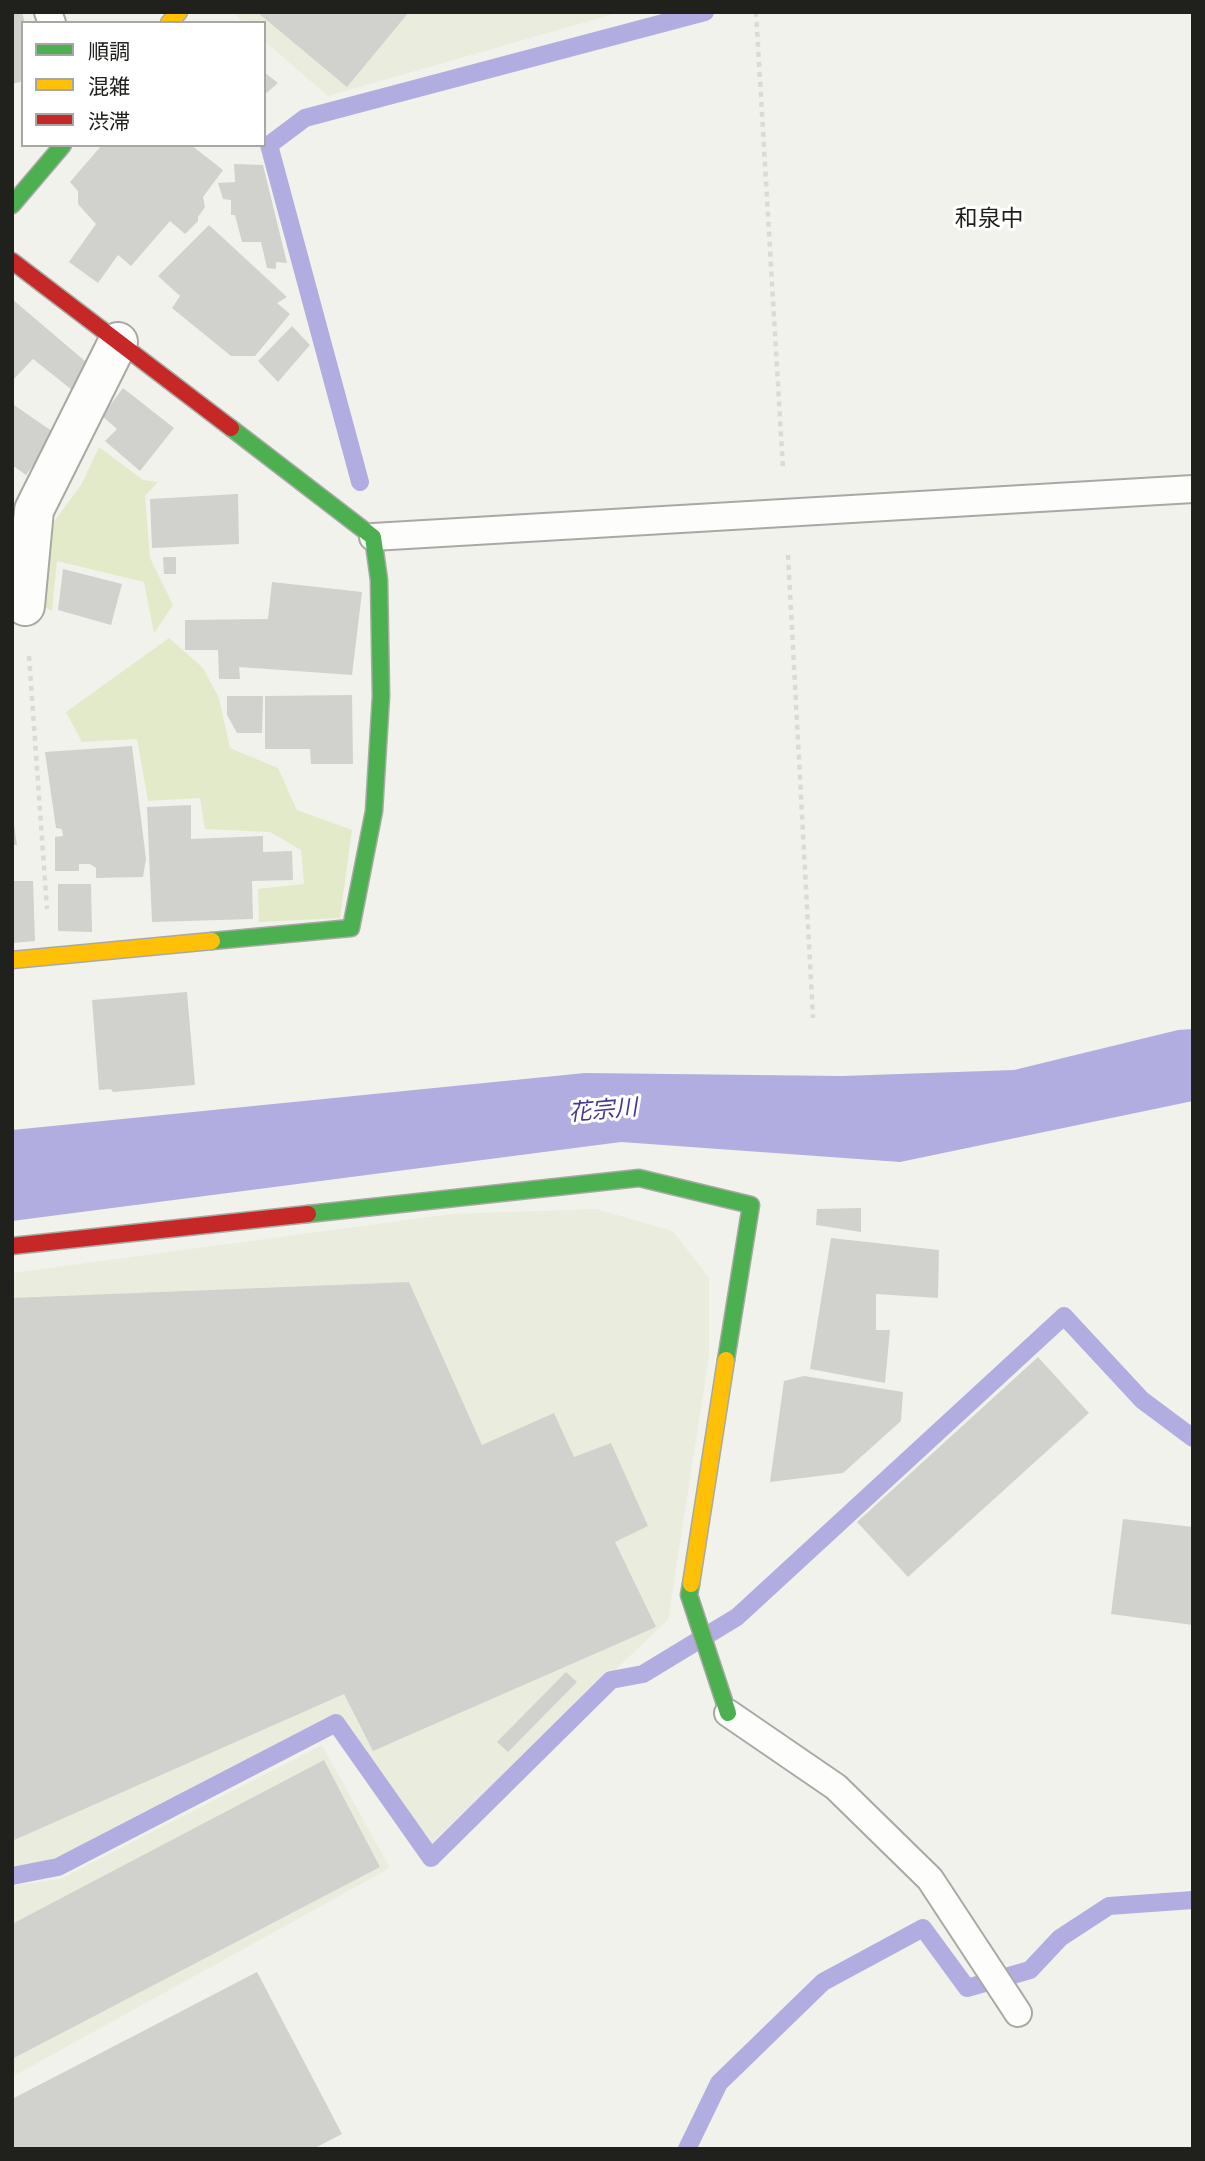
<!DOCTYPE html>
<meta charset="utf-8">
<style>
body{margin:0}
#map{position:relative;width:1205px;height:2161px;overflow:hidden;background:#f1f2ec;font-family:"Open Sans","Noto Sans JP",sans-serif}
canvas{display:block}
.frame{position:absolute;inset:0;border:14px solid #20211c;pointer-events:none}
.legend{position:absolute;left:21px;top:21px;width:245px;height:126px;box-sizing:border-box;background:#fff;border:2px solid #a6a6a4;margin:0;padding:9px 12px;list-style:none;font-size:21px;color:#20211c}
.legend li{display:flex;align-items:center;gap:14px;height:35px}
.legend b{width:35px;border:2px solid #a6a6a4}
</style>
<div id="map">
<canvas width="1205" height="2161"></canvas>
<div class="frame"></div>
<ul class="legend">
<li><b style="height:9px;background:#4caf50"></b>順調</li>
<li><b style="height:9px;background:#ffc107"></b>混雑</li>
<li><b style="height:9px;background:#c62828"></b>渋滞</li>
</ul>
</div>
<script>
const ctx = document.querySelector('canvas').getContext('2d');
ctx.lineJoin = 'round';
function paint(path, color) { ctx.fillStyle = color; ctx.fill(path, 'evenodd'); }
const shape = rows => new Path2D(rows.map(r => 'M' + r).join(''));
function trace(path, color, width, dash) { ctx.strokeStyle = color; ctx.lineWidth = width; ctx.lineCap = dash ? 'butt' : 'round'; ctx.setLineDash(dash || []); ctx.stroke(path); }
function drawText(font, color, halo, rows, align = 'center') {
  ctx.font = font + ' "Open Sans","Noto Sans JP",sans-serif'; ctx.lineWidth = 6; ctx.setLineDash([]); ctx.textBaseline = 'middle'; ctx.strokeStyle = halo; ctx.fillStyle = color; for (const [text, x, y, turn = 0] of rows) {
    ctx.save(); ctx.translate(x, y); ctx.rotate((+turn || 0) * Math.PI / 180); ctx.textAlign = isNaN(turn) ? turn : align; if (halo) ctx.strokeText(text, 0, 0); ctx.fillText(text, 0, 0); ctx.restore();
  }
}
const built = shape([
 [232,12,621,12,328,96,264,41,264,23,244,23],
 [596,1209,673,1231,709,1278,709,1356,668,1620,430,1845,343,1716,56,1859,12,1867,12,1273,451,1214],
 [322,1745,390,1868,12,2077,12,1886,60,1879]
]);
const green = shape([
 [99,447,143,480,158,482,145,496,150,558,173,605,154,633,144,582,57,561,52,611,41,605,47,531,81,485],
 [169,638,203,668,219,698,230,748,278,768,297,810,352,830,340,918,259,922,258,889,304,884,301,850,270,832,205,829,200,798,148,801,137,739,82,742,66,712]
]);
const water = shape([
 [1193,1029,1193,1101,900,1162,621,1142,12,1221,12,1130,585,1073,842,1076,1014,1070,1178,1030]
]);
const stream = shape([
 [360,482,269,145,305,118,705,12],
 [12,1876,58,1867,336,1723,431,1858,611,1680,643,1674,737,1617,1064,1316,1142,1400,1193,1438],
 [687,2149,719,2083,823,1982,923,1928,967,1988,1030,1970,1060,1938,1109,1906,1193,1900]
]);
const building = shape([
 [12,12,22,12,25,23,23,23,23,81,12,84],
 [257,12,409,12,347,87],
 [264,72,278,83,264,95],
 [102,145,191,145,223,170,203,197,205,207,198,217,198,221,185,234,170,221,131,266,118,255,98,283,69,262,96,224,78,204,78,191,70,182],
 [234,164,263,165,287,263,276,262,276,269,267,268,261,242,242,242,235,215,231,215,231,200,223,199,218,183,235,182],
 [209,225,287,297,277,303,290,314,255,356,231,356,172,308,180,296,158,276],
 [12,299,92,367,72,390,33,359,12,381],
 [292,326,310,345,278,382,258,361],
 [123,388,174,428,140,471,105,441,117,429,102,416],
 [14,405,56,434,26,475,12,465],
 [238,494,239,544,152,548,150,499],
 [163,557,176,557,176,574,164,574],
 [63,569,122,584,111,625,58,610],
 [272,582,362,592,352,675,239,667,240,679,219,679,218,650,185,650,185,620,268,619],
 [352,695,353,764,311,764,310,749,265,749,265,696],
 [227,696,263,696,262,733,237,733,227,715],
 [132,746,146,859,143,877,96,878,96,868,90,864,79,864,79,871,55,871,55,837,63,836,62,829,56,828,45,752],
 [191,805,191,839,263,836,263,852,292,851,293,880,252,881,253,919,152,922,147,807],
 [12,811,17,845,12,845],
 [12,881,33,881,35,941,12,943],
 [58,884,91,884,92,932,58,931],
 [187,992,195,1085,113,1092,111,1089,99,1090,92,1000],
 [861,1208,861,1232,816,1225,817,1209],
 [831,1238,939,1250,938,1298,876,1294,876,1330,890,1330,885,1383,810,1369],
 [409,1282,482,1445,554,1413,574,1457,611,1443,648,1526,615,1542,656,1627,373,1751,344,1694,12,1841,12,1298],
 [1038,1357,1089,1413,908,1577,857,1522],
 [804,1376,903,1392,901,1421,843,1473,770,1482,784,1381],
 [1123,1519,1193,1527,1193,1625,1111,1614],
 [566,1672,577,1682,508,1752,497,1742],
 [324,1760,380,1867,12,2059,12,1924],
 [257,1972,342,2134,313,2149,12,2149,12,2099]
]);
const path = shape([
 [756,12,783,469],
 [788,555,813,1018],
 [29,656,47,909]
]);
const lane = shape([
 [48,12,52,23],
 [373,537,1193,489],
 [728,1713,836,1787,930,1879,1018,2013]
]);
const street = shape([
 [25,606,34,510,118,342]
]);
const fast = shape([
 [12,205,63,145],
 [212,941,351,928,374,811,381,696,379,580,373,537,231,428],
 [308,1214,639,1178,751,1205,726,1360],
 [691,1584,689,1595,728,1713]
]);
const slow = shape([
 [169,23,179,12],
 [12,960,212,941],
 [691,1584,726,1360]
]);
const jam = shape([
 [12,261,231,428],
 [12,1246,308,1214]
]);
const neighbourhoodNames = [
 ["和泉中",989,219]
];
const waterNames = [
 ["花宗川",603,1111,-5]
];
paint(built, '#eaedde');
paint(green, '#e3eaca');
paint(water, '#b1ade1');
trace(stream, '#b1ade1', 18);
paint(building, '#d1d2cd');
trace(lane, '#a8a9a4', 30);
trace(street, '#a8a9a4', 42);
trace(fast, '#a8a9a4', 19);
trace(slow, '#a8a9a4', 19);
trace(jam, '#a8a9a4', 19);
trace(path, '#dadbd8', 4.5, [5, 5]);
trace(lane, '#fdfdfc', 26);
trace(street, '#fdfdfc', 38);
trace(fast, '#4caf50', 16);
trace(slow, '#ffc107', 16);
trace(jam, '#c62828', 16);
drawText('23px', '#20211c', '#fff', neighbourhoodNames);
drawText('italic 23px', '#483791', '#fff', waterNames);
</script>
